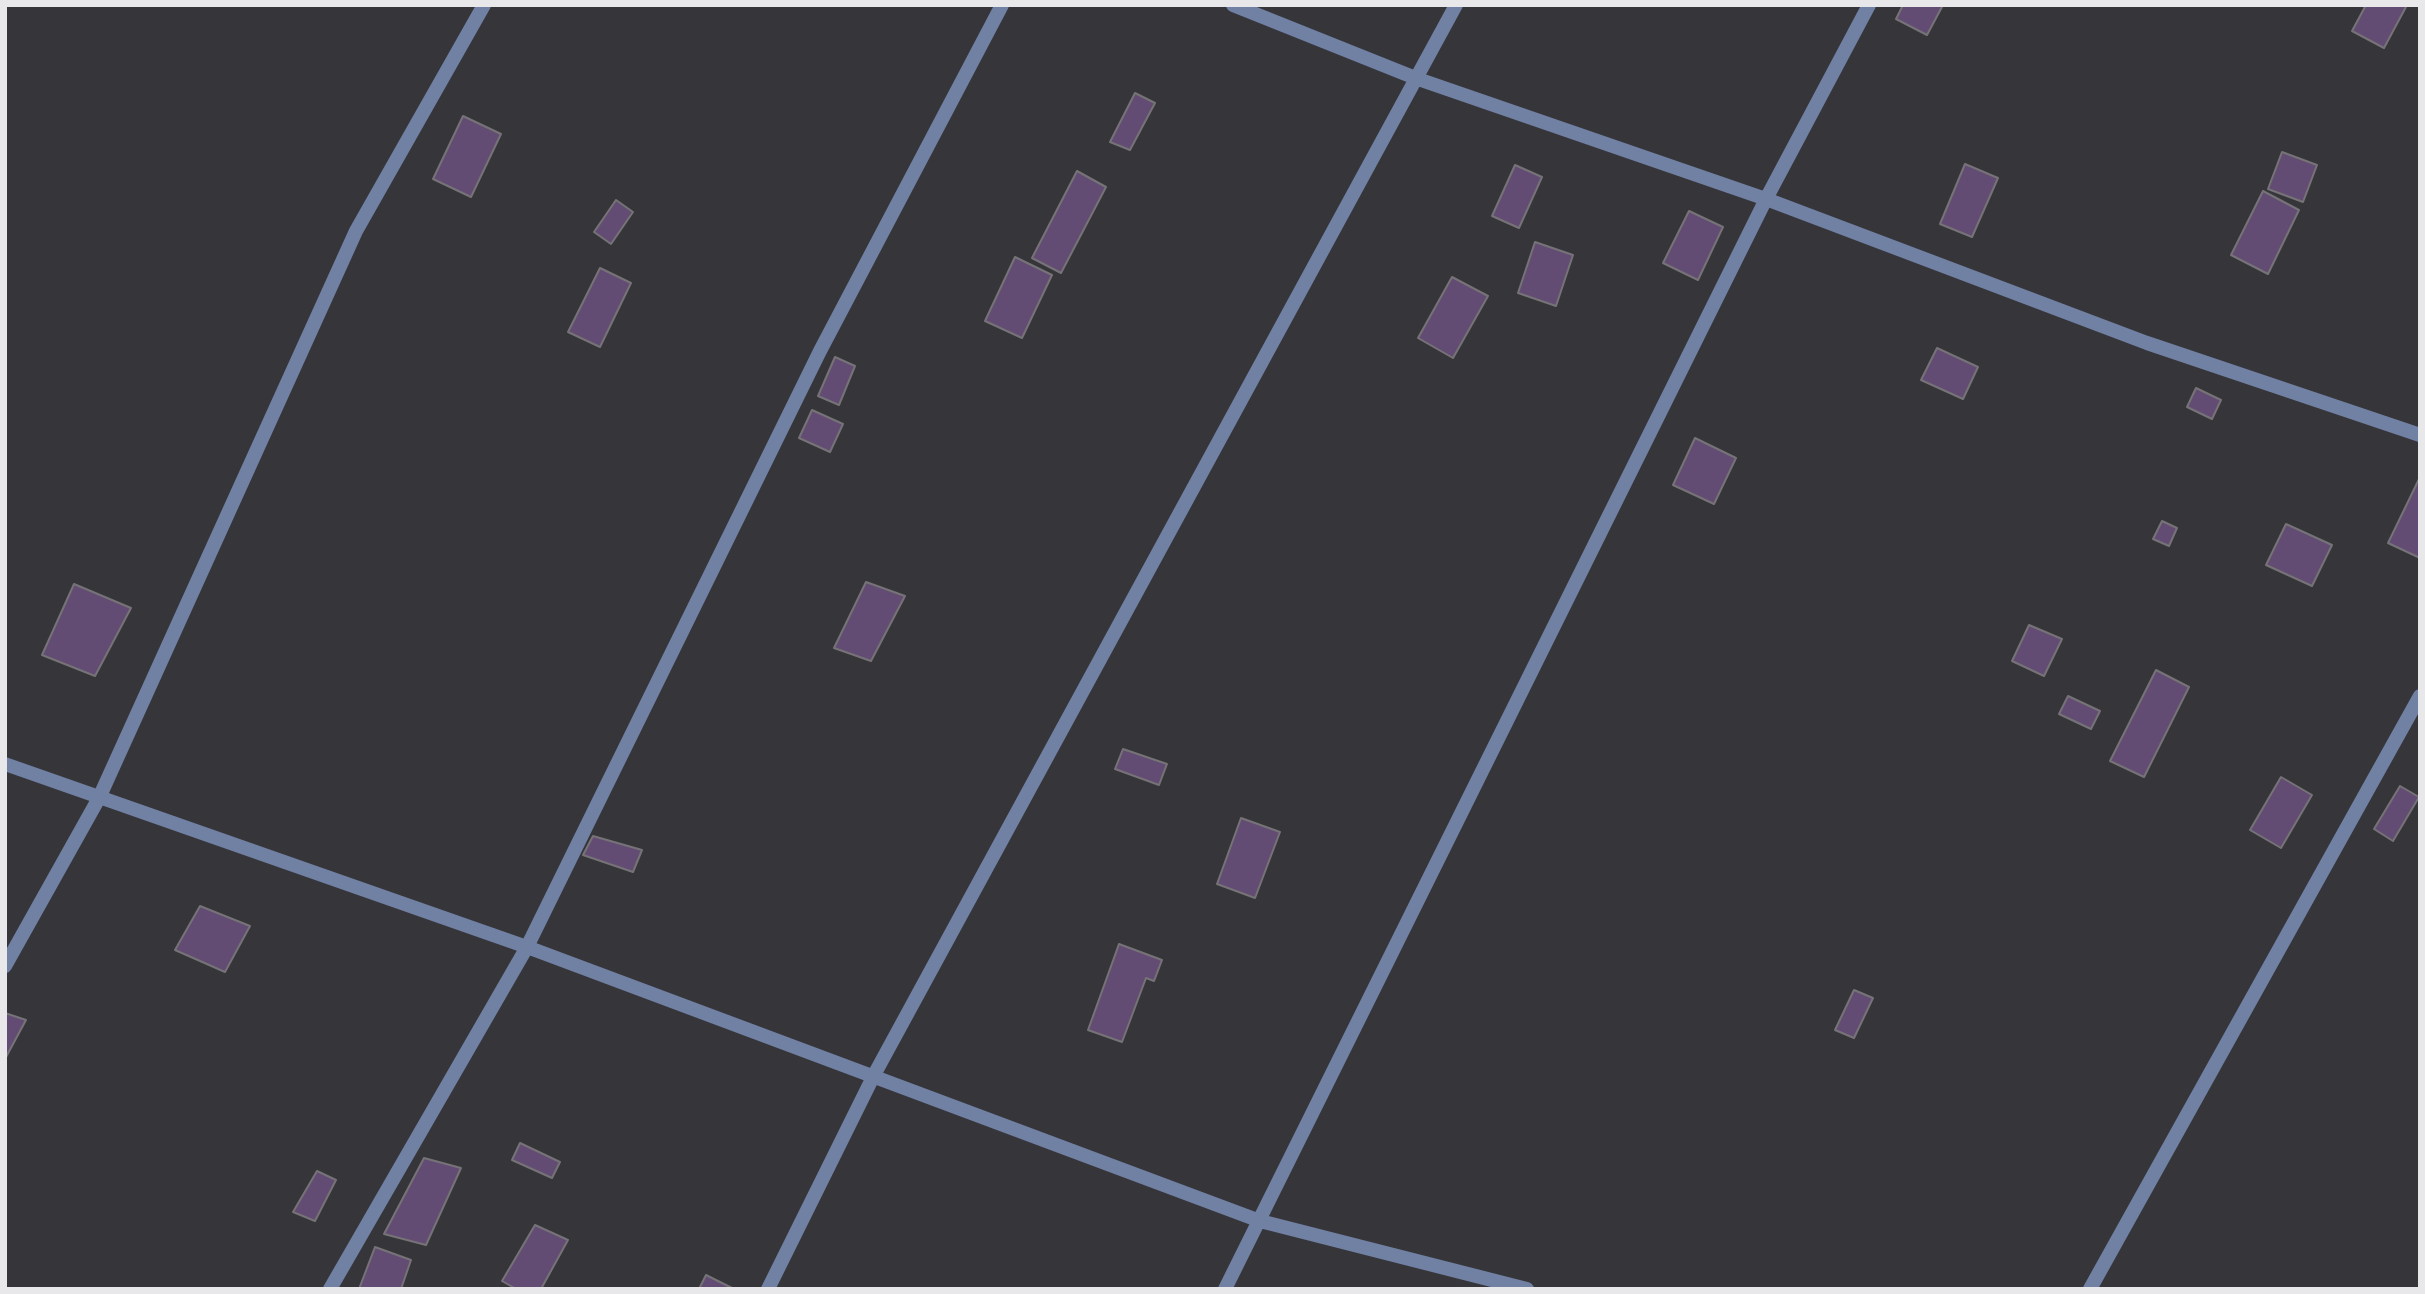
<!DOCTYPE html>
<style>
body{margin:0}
#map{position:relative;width:2425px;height:1294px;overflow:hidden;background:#36363a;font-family:"Libre Baskerville",serif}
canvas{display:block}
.frame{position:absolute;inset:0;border:7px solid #e8e8ea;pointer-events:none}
</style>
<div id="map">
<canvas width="2425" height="1294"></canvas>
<div class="frame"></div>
</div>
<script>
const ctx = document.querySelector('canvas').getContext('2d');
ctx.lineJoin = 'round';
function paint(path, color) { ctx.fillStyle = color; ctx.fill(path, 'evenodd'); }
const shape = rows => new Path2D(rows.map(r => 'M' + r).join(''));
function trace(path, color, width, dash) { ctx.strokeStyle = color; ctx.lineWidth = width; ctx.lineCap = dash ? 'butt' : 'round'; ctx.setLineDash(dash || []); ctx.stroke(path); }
const building = shape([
 [1903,5,1943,5,1927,35,1896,19,1903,5],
 [2366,5,2407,5,2384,48,2352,31,2366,5],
 [1135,93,1155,103,1130,150,1110,142,1135,93],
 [463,116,501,134,471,197,433,179,463,116],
 [2282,152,2317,165,2303,202,2268,189,2282,152],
 [1965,164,1998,178,1972,237,1940,224,1965,164],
 [1515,165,1542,177,1519,228,1492,216,1515,165],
 [1077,171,1106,187,1061,273,1032,258,1077,171],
 [2263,191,2299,210,2268,274,2231,255,2263,191],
 [616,200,633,212,611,244,594,232,616,200],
 [1689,211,1723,227,1698,280,1663,263,1689,211],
 [1535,242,1573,255,1556,306,1518,293,1535,242],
 [1015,257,1052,275,1022,338,985,321,1015,257],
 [600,268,631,283,600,347,568,332,600,268],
 [1452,277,1488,296,1453,358,1418,338,1452,277],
 [1937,348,1978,367,1963,399,1921,380,1937,348],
 [835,357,855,366,839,405,818,396,835,357],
 [2196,388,2221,400,2212,419,2187,407,2196,388],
 [812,410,843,424,830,452,799,438,812,410],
 [1695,438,1736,458,1714,504,1673,485,1695,438],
 [2420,477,2420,558,2388,543,2420,477],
 [2162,521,2177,528,2169,546,2153,539,2162,521],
 [2286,524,2332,545,2312,586,2266,565,2286,524],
 [866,582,905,596,871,661,834,648,866,582],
 [74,584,131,608,95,676,42,655,74,584],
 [2029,625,2062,639,2044,676,2012,661,2029,625],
 [2156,670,2189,687,2144,777,2110,761,2156,670],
 [2068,696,2100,711,2091,729,2059,714,2068,696],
 [1123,749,1167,764,1159,785,1115,769,1123,749],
 [2281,777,2312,795,2281,848,2250,830,2281,777],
 [2400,786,2419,797,2393,841,2374,829,2400,786],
 [1241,818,1280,832,1255,898,1217,884,1241,818],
 [593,836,642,850,633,872,583,855,593,836],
 [200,906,250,926,225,972,175,950,200,906],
 [1119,944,1162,960,1154,981,1146,978,1122,1042,1088,1030,1119,944],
 [1854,990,1873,998,1854,1038,1835,1030,1854,990],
 [5,1013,26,1020,5,1059,5,1013],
 [520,1143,560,1162,552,1178,512,1160,520,1143],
 [424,1158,461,1168,426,1245,384,1234,424,1158],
 [317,1171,336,1180,315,1221,293,1212,317,1171],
 [535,1225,568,1240,541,1289,516,1289,502,1281,535,1225],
 [375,1247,411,1260,401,1289,359,1289,375,1247],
 [706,1275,734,1289,699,1289,706,1275]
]);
const minor = shape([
 [1233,5,1418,79,1766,199,2147,343,2420,435],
 [5,764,527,947,1260,1221,1527,1289],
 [5,966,99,798,356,231,484,5],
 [330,1289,527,947,820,351,1002,5],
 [768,1289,874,1075,1456,5],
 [1225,1289,1766,199,1869,5],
 [2090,1289,2420,696]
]);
paint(building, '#634c73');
trace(building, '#767377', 2);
trace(minor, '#7181a4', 14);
</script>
